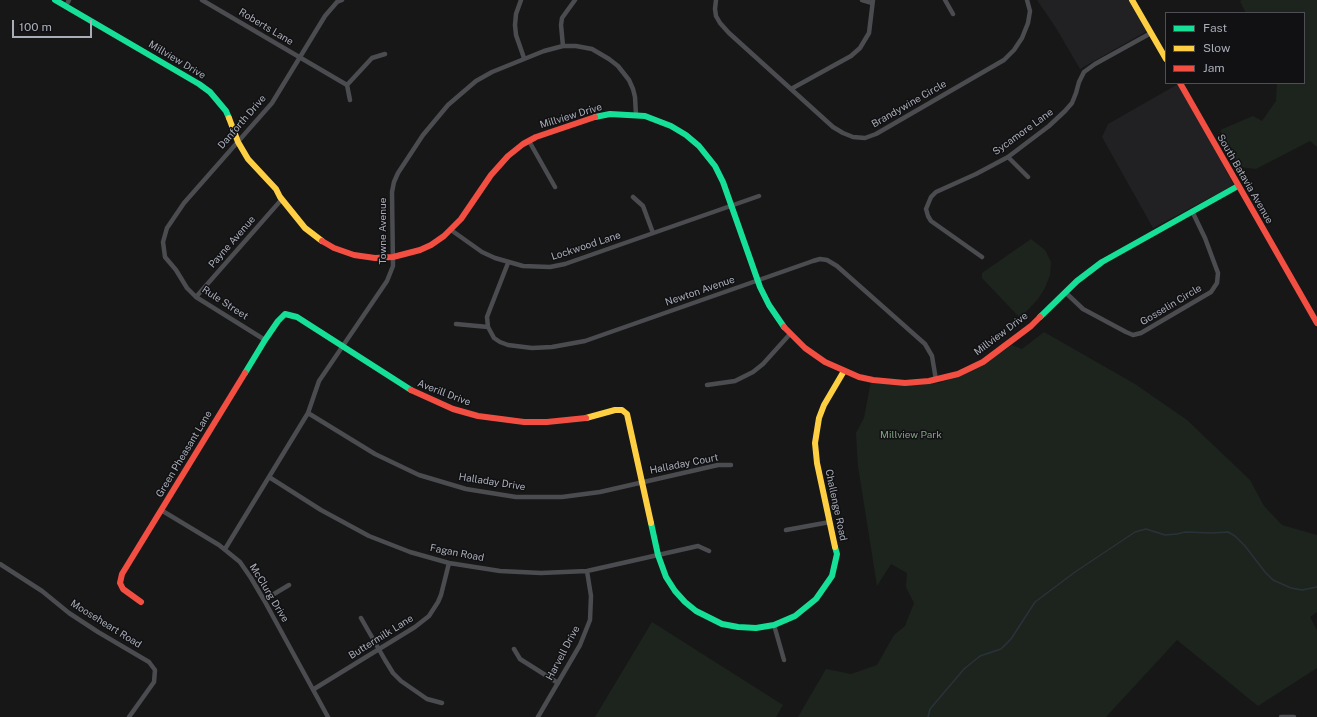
<!DOCTYPE html>
<style>
body{margin:0}
#map{position:relative;width:1317px;height:717px;overflow:hidden;background:#171717;font-family:"Public Sans",sans-serif}
canvas{display:block}
.legend{position:absolute;left:1165px;top:12px;width:140px;height:72px;box-sizing:border-box;background:#111113;border:1px solid #4d4f55;margin:0;padding:5px 7px;list-style:none;font-size:12px;color:#a8adb8}
.legend li{display:flex;align-items:center;gap:8px;height:20px}
.legend b{width:20px;border:1px solid #4d4f55}
.scale{position:absolute;left:12px;top:20px;width:80px;height:18px;box-sizing:border-box;border:2px solid #a8adb8;border-top:0;padding-left:5px;font-size:12px;line-height:14px;white-space:nowrap;color:#a8adb8;-webkit-text-stroke:3px #111113;paint-order:stroke}
</style>
<div id="map">
<canvas width="1317" height="717"></canvas>
<ul class="legend">
<li><b style="height:5px;background:#16e098"></b>Fast</li>
<li><b style="height:5px;background:#ffcf43"></b>Slow</li>
<li><b style="height:5px;background:#f24e42"></b>Jam</li>
</ul>
<div class="scale">100 m</div>
</div>
<script>
const ctx = document.querySelector('canvas').getContext('2d');
ctx.lineJoin = 'round';
function paint(path, color) { ctx.fillStyle = color; ctx.fill(path, 'evenodd'); }
const shape = rows => new Path2D(rows.map(r => 'M' + r).join(''));
function trace(path, color, width, dash) { ctx.strokeStyle = color; ctx.lineWidth = width; ctx.lineCap = dash ? 'butt' : 'round'; ctx.setLineDash(dash || []); ctx.stroke(path); }
function drawText(font, color, halo, rows, align = 'center') {
  ctx.font = font + ' "Public Sans",sans-serif'; ctx.lineWidth = 3; ctx.setLineDash([]); ctx.textBaseline = 'middle'; ctx.strokeStyle = halo; ctx.fillStyle = color; for (const [text, x, y, turn = 0] of rows) {
    ctx.save(); ctx.translate(x, y); ctx.rotate((+turn || 0) * Math.PI / 180); ctx.textAlign = isNaN(turn) ? turn : align; if (halo) ctx.strokeText(text, 0, 0); ctx.fillText(text, 0, 0); ctx.restore();
  }
}
const built = shape([
 [1037,0,1129,0,1147,31,1080,69,1056,28],
 [1178,84,1234,185,1153,228,1102,137,1108,124]
]);
const green = shape([
 [1242,0,1317,0,1317,147,1310,141,1256,169,1239,167,1220,130,1253,116,1262,121,1276,101,1277,83,1304,83,1304,13,1246,13,1240,1],
 [1031,239,1045,250,1051,262,1050,275,1045,288,1038,299,1020,318,982,278,982,273],
 [1044,332,1135,384,1187,420,1250,480,1264,506,1282,525,1317,535,1317,612,1310,617,1317,630,1317,668,1258,706,1177,640,1106,717,798,717,826,669,851,674,877,665,894,635,905,626,914,603,906,587,907,573,891,564,877,586,858,466,856,433,864,418,871,381,905,385,939,383,959,376,985,363,1012,345,1022,349],
 [652,622,783,705,776,717,595,717]
]);
const stream = shape([
 [928,717,930,709,964,669,980,656,1001,649,1011,639,1035,602,1075,572,1135,532,1146,529,1165,535,1177,534,1185,532,1212,533,1228,532,1235,536,1245,546,1265,572,1273,580,1291,588,1302,590,1317,587]
]);
const street = shape([
 [202,0,347,85,350,100],
 [521,0,516,14,515,25,516,35,524,58],
 [716,0,715,9,716,16,720,23,729,33,833,127,843,133,853,137,865,138,876,134,1004,60,1014,50,1022,38,1028,23,1030,11,1027,0],
 [862,0,872,3],
 [945,0,953,14],
 [66,6,69,0],
 [563,46,561,25,562,18,575,0],
 [347,85,372,58,385,54],
 [791,89,851,56,860,48,869,33,873,0],
 [529,141,555,187],
 [1008,157,1028,177],
 [633,197,643,206,653,233],
 [451,230,482,252,495,258,523,266,550,267,565,264,759,196],
 [982,257,931,221,928,216,926,209,931,197,936,192,976,174,1008,157,1049,126,1065,111,1072,103,1076,93,1079,82,1084,72,1095,64,1151,33],
 [508,263,490,309,487,317,488,327,494,338,500,342,508,345,532,348,552,347,585,341,813,261,820,259,827,260,837,266,925,344,932,356,936,380],
 [1065,292,1083,309,1126,332,1133,335,1141,333,1211,292,1217,283,1218,273,1205,238,1192,211],
 [196,297,282,199],
 [456,324,488,327],
 [265,340,196,297,187,288,176,270,165,257,163,242,167,228,184,203,272,103,325,16,337,2,342,0],
 [707,385,735,381,753,372,763,364,790,334],
 [308,413,375,454,419,475,466,489,516,497,562,497,600,492,718,465,731,465],
 [269,477,321,510,369,536,410,552,449,563,500,571,541,573,587,571,698,546,709,551],
 [161,510,219,545,240,562,251,578,264,600,328,717],
 [786,530,830,522],
 [225,549,308,413,319,381,387,281,393,266,392,192,394,182,398,173,423,135,448,105,476,81,492,72,544,51,563,46,576,46,592,49,609,59,618,66,629,80,633,89,635,97,636,115],
 [0,564,42,591,69,613,98,632,149,662,155,670,154,682,129,717],
 [264,600,289,585],
 [361,618,385,660,393,673,401,681,427,699,442,703],
 [774,625,784,660],
 [514,649,520,659,558,683],
 [314,689,415,627,429,616,438,602,441,595,449,563],
 [538,717,580,645,590,620,591,596,587,571],
 [1281,717,1294,717]
]);
const fast = shape([
 [55,0,199,84,210,92,226,111,229,118],
 [595,117,610,114,645,116,671,126,686,135,699,146,715,166,723,182,760,287,769,305,784,327],
 [1040,317,1077,281,1102,262,1238,186],
 [245,373,265,340,278,321,285,314,297,317,411,390],
 [651,523,658,555,666,577,675,591,685,602,696,611,722,624,738,627,756,628,774,625,795,616,816,599,832,576,837,554,835,547]
]);
const slow = shape([
 [1132,0,1166,59],
 [229,118,238,142,248,159,276,189,280,197,305,228,322,241],
 [586,418,615,410,622,410,627,414,651,523],
 [835,547,817,463,815,443,819,418,824,405,844,371]
]);
const jam = shape([
 [1180,83,1317,323],
 [322,241,334,248,354,255,375,258,393,257,420,250,431,245,444,236,461,219,491,175,508,156,523,144,536,137,595,117],
 [784,327,805,348,825,362,859,377,873,380,905,383,929,381,958,374,983,362,1031,326,1040,317],
 [411,390,453,409,478,416,524,422,547,422,586,418],
 [141,602,123,589,120,583,122,574,245,373]
]);
const streetNames = [
 ["Roberts Lane",266,27,31],
 ["Millview Drive",177,60,31],
 ["Brandywine Circle",909,104,-30],
 ["Millview Drive",571,116,-17],
 ["Danforth Drive",242,122,-49],
 ["Sycamore Lane",1023,132,-36],
 ["South Batavia Avenue",1245,179,60],
 ["Towne Avenue",383,231,-90],
 ["Payne Avenue",232,242,-49],
 ["Lockwood Lane",586,246,-18],
 ["Newton Avenue",700,291,-19],
 ["Rule Street",225,303,33],
 ["Gosselin Circle",1171,305,-31],
 ["Millview Drive",1001,334,-37],
 ["Averill Drive",444,393,21],
 ["Green Pheasant Lane",184,454,-59],
 ["Halladay Court",684,464,-11],
 ["Halladay Drive",492,482,9],
 ["Challenge Road",836,505,78],
 ["Fagan Road",457,553,11],
 ["McClurg Drive",269,593,59],
 ["Mooseheart Road",106,624,32],
 ["Buttermilk Lane",381,637,-32],
 ["Harvell Drive",563,653,-62]
];
const parkNames = [
 ["Millview Park",911,435]
];
paint(built, '#212123');
paint(green, '#1d241e');
trace(stream, '#2a3239', 1.5);
trace(street, '#4b4c50', 4.5);
trace(fast, '#16e098', 6);
trace(slow, '#ffcf43', 6);
trace(jam, '#f24e42', 6);
drawText('10px', '#a8adb8', '#111113', streetNames);
drawText('10px', '#7fa381', '#111113', parkNames);
</script>
